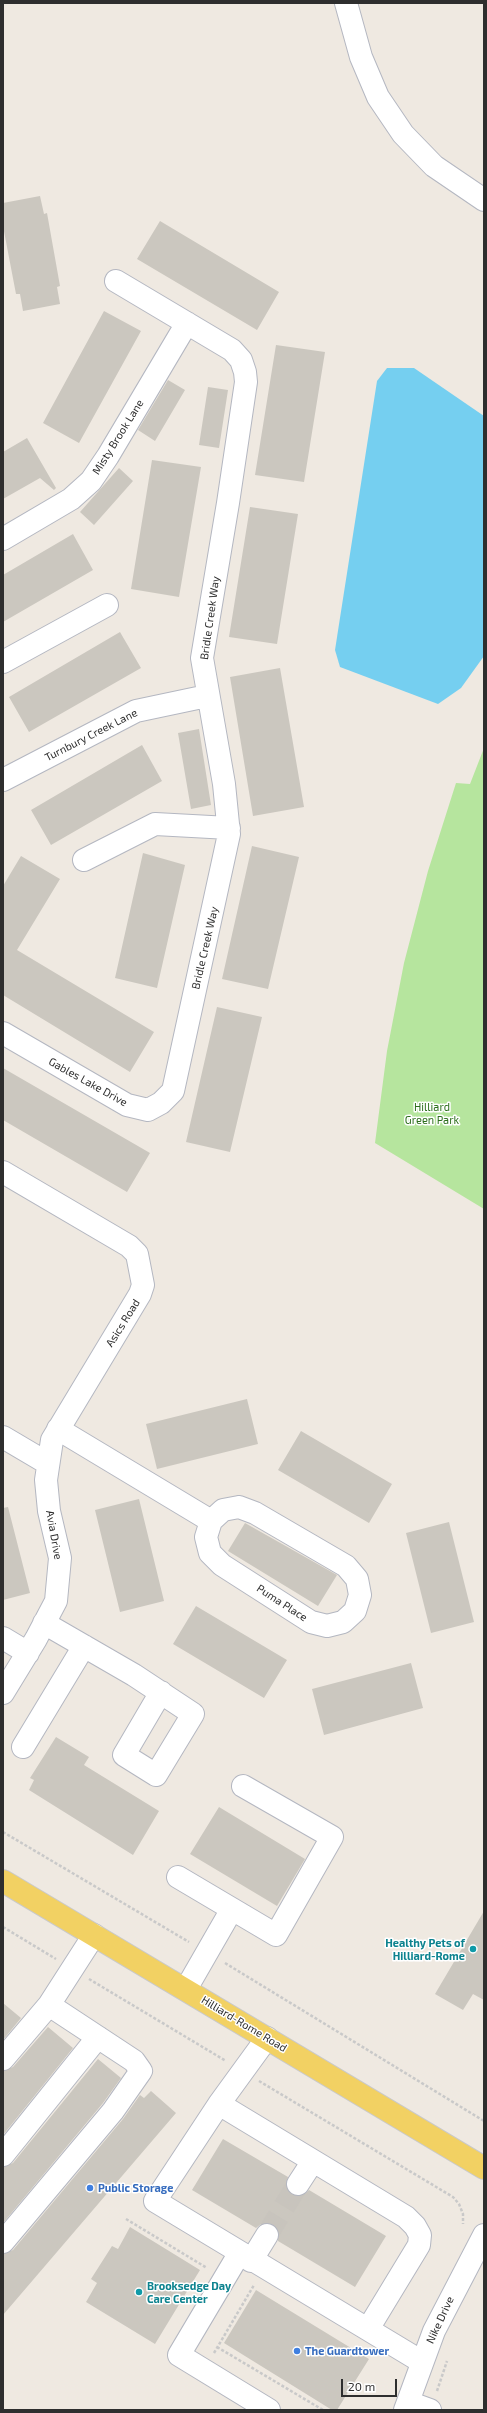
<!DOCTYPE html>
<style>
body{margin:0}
#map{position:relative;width:487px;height:2413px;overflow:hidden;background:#efe9e1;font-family:"Exo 2",sans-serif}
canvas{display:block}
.frame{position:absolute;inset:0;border:4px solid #2e2e2e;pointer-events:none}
.scale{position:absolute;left:341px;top:2379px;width:56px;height:18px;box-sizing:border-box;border:2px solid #2e2e2e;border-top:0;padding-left:5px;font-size:12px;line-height:14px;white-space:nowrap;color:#2e2e2e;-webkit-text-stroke:3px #fff;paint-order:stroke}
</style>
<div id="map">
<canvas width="487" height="2413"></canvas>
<div class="frame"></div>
<div class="scale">20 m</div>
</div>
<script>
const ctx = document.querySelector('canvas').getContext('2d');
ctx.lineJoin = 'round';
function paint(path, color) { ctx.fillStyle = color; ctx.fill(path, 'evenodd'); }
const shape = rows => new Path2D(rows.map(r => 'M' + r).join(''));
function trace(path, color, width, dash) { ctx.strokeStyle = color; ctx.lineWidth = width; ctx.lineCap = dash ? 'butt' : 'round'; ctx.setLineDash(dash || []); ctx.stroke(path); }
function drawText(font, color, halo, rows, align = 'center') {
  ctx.font = font + ' "Exo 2",sans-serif'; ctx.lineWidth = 3; ctx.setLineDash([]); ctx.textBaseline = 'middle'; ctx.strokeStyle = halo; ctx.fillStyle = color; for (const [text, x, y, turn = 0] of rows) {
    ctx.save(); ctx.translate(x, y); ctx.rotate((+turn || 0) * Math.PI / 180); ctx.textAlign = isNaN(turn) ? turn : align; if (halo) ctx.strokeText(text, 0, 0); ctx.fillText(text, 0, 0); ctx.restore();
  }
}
const green = shape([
 [484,748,484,1209,375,1143,387,1051,404,963,428,871,456,783,470,784]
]);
const water = shape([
 [387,368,414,368,484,416,484,656,461,688,438,704,340,667,335,650,377,381]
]);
const building = shape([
 [40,196,44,214,47,213,60,286,57,287,60,304,23,311,20,294,16,294,3,226,3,203],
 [160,221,279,292,257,330,137,259],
 [104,311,141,331,79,443,43,423],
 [276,345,325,352,304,482,255,475],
 [168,380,185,390,155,441,138,430],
 [208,387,228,390,219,448,199,445],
 [27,438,56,488,54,490,40,478,3,499,3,452],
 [152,460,201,467,179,597,131,589],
 [119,468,133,481,94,525,80,512],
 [250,507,298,514,277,644,229,637],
 [73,534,93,570,3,622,3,575],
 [120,632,141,668,29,732,9,697],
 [280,668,304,807,253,816,230,677],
 [199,729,211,805,191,809,178,733],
 [142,745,162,781,51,845,31,810],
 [252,846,299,857,268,989,222,979],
 [143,853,185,865,157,988,115,978],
 [21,856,60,879,17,950,154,1032,130,1072,3,995,3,886],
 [217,1007,262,1017,230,1152,186,1142],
 [3,1068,150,1153,127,1192,3,1120],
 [247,1399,258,1444,157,1469,146,1424],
 [301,1431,392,1484,369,1523,278,1470],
 [139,1499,164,1601,120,1612,95,1510],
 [8,1507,30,1593,3,1600,3,1508],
 [449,1522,474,1622,431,1633,406,1533],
 [245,1523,337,1575,318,1606,228,1551],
 [196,1606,287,1660,264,1698,173,1644],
 [411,1663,423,1708,324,1735,312,1689],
 [56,1737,89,1757,84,1765,159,1811,133,1855,29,1790,34,1780,30,1778],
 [219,1807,305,1859,277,1906,190,1854],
 [484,1911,484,2000,473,1994,463,2010,435,1994],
 [3,2003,21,2018,3,2040],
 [48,2027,73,2048,3,2135,3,2071,13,2067],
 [98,2059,121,2078,103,2103,3,2223,3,2167,13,2163],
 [151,2091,176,2113,3,2315,3,2254,13,2250,123,2119,140,2095,144,2098],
 [223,2139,288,2177,287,2189,292,2195,303,2195,309,2190,386,2236,355,2287,278,2241,278,2229,273,2224,261,2224,256,2228,192,2190],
 [130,2227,200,2270,155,2344,86,2302,97,2283,91,2279,112,2246,118,2249],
 [256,2290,369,2359,337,2410,332,2410,224,2343]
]);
const minorTunnel = shape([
 [267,2235,298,2184]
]);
const path = shape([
 [3,1832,189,1942],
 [3,1927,56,1959],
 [225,1963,484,2121],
 [89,1979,226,2061],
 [259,2081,453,2197,459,2204,463,2214,463,2224],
 [126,2219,207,2268],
 [217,2347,323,2410],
 [214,2353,254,2285],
 [437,2391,447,2361]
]);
const minor = shape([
 [346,3,361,57,378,97,403,134,434,166,484,200],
 [3,539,71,499,91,481,108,456,187,323],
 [3,662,107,605],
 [3,780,136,711,207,696],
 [84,860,155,824,229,828],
 [3,1033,127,1105,148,1110,161,1103,173,1091,229,834,224,784,202,658,228,503,246,382,245,372,241,360,232,350,116,281],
 [3,1172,129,1246,137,1254,143,1285,140,1294,52,1440,46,1480,49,1511,60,1558,56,1601,36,1639,3,1693],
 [58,1429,211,1521],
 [3,1437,47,1463],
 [239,1507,255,1513,346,1566,357,1579,360,1595,355,1611,343,1622,327,1626,311,1622,222,1565,210,1553,206,1537,211,1521,223,1510,239,1507],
 [44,1623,134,1675,193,1714,156,1775,124,1755,161,1692],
 [3,1638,28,1653],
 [23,1747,84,1646],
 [178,1877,276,1935,332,1837,243,1786],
 [186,1989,232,1909],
 [267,2038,219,2104,155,2201,422,2362],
 [3,2059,49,2005,94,1935],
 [219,2104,406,2217,415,2226,420,2235,419,2245,368,2329],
 [3,2155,98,2037],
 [298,2184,313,2161],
 [3,2242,113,2111,141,2071,134,2061,49,2005],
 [239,2254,179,2355,269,2410],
 [251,2261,267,2235],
 [408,2402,430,2410],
 [405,2410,434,2331,484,2235]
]);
const major = shape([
 [3,1881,484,2168]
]);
const markers = [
 [473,1949,4,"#0f9aa8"],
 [90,2188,4,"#3f7fe0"],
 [139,2292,4,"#0f9aa8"],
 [297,2351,4,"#3f7fe0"]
];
const streetNames = [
 ["Misty Brook Lane",118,437,-58],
 ["Bridle Creek Way",210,618,-82],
 ["Turnbury Creek Lane",91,735,-27],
 ["Bridle Creek Way",205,948,-77],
 ["Gables Lake Drive",88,1082,29],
 ["Asics Road",123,1323,-58],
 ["Avia Drive",54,1535,80],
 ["Puma Place",282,1603,33],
 ["Hilliard-Rome Road",244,2024,31],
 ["Nike Drive",440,2320,-65]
];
const parkNames = [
 ["Hilliard",432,1107],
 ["Green Park",432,1120]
];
const cultureNames = [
 ["Healthy Pets of",465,1943],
 ["Hilliard-Rome",465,1956],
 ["Brooksedge Day",147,2286,"left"],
 ["Care Center",147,2299,"left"]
];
const shopNames = [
 ["Public Storage",98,2188],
 ["The Guardtower",305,2351]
];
paint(green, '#b6e59e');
paint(water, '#75cff0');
paint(building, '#cbc7bf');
trace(minorTunnel, '#c8c4bd', 22, [22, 11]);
trace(minor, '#b4b7c1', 24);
trace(major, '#c9c9c9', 24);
trace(path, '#c9c9c9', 2.5, [3, 2]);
trace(minor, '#fff', 22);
trace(major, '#f2d163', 22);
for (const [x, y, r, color] of markers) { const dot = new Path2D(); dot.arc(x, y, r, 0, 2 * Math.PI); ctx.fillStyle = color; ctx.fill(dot); trace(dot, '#fff', 1.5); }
drawText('11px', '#2e2e2e', '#fff', streetNames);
drawText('11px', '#2c6e1b', '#fff', parkNames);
drawText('bold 11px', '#0d838f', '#fff', cultureNames, 'right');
drawText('bold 11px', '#366cbe', '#fff', shopNames, 'left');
</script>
